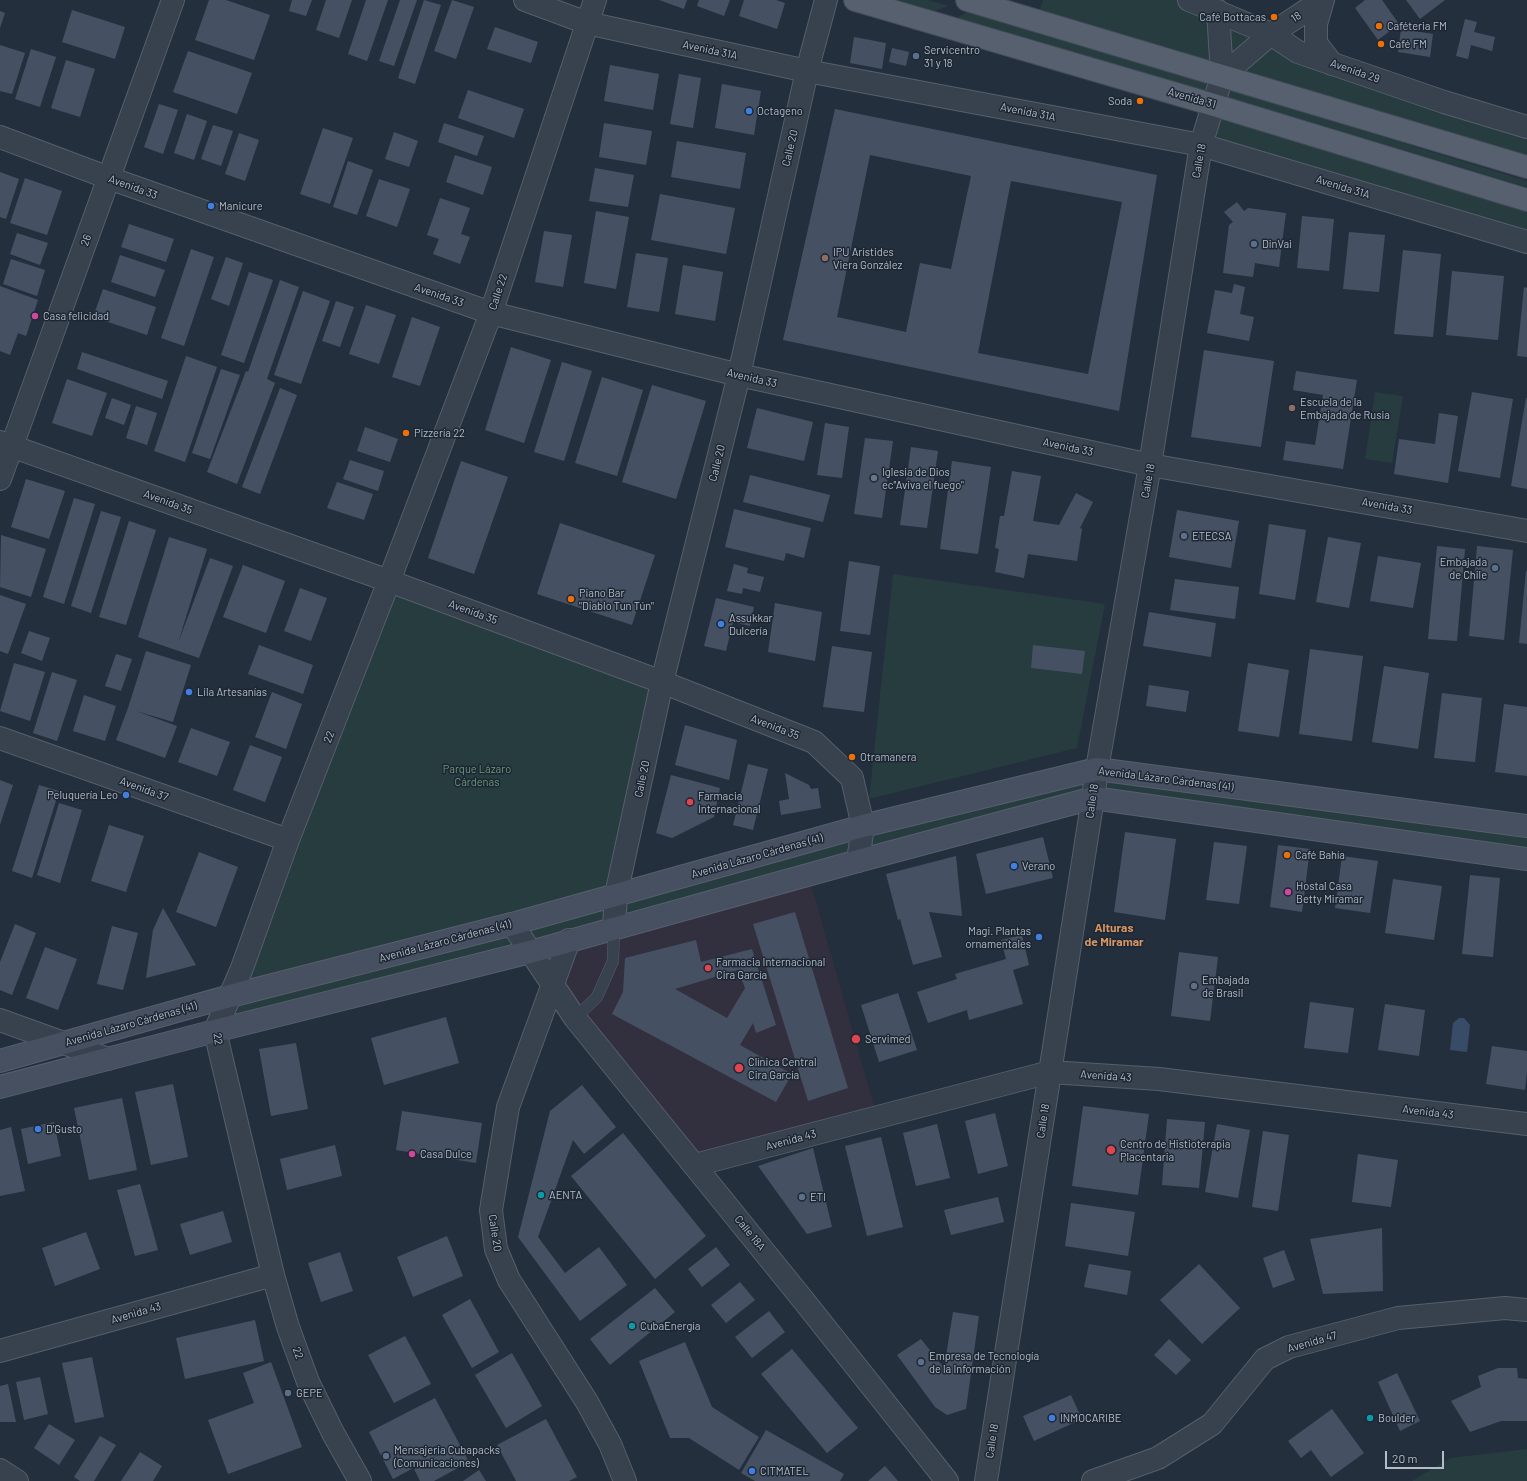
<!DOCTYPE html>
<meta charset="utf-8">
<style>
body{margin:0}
#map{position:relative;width:1527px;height:1481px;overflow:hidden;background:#242f3e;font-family:Barlow,sans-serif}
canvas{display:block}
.scale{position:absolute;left:1385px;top:1451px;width:59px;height:18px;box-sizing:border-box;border:2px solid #b4bcc9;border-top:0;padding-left:5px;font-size:12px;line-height:14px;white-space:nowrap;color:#b4bcc9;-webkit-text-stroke:3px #1d2633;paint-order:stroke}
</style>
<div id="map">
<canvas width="1527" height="1481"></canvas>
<div class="scale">20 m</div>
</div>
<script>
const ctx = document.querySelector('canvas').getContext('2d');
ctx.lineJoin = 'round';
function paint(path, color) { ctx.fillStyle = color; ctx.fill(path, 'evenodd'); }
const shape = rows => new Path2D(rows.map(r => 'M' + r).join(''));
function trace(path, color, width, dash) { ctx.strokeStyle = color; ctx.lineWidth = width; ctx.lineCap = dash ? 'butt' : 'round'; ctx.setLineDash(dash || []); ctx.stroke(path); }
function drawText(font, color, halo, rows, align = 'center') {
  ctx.font = font + ' Barlow,sans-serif'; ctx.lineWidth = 3; ctx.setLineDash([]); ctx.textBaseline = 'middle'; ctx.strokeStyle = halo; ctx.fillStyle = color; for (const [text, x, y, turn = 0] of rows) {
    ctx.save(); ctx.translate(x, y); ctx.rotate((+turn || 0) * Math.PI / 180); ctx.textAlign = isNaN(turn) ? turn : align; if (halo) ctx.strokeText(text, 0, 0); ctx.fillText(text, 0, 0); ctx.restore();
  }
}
const medical = shape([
 [808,874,877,1117,695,1165,552,985,569,940]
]);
const green = shape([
 [898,0,927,0,949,6,934,11],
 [1043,0,1189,0,1527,127,1527,167,1036,21],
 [967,12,975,14,1213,85,1210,92,957,18],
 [1227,89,1527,181,1527,187,1225,96],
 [1217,117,1527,211,1527,233,1211,137],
 [1375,392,1403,396,1392,463,1365,459],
 [893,574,1105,604,1077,748,869,799],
 [389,581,662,682,616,895,1097,769,1527,826,1527,858,1093,799,216,1038],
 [1527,1449,1527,1481,1412,1481,1450,1458]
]);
const water = shape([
 [1459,1018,1464,1018,1470,1025,1467,1052,1450,1050,1453,1023]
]);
const building = shape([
 [209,0,226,0,270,15,254,60,195,40],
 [292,0,312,0,306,16,289,11],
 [326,0,352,0,339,38,316,30],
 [366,0,388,0,367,61,348,54],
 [400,0,417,0,394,66,379,61],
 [424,0,441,5,415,84,398,78],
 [452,0,474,7,456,59,434,51],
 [659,0,687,0,684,9],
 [699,0,730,0,724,16,697,6],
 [744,0,776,0,785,3,777,29,739,16],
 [1365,0,1382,0,1399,24,1378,40,1355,8],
 [1406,0,1445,0,1420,19],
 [72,10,125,27,115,59,62,42],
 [0,11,5,13,0,28],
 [1465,19,1477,22,1474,32,1495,37,1492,51,1471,45,1468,59,1456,56],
 [495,27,538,42,531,63,487,49],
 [1401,29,1433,34,1430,57,1398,52],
 [854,37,886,43,882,69,850,63],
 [0,45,25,53,12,94,0,91],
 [892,48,909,52,906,66,889,62],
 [31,49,56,57,40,107,15,99],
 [188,51,252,73,237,114,173,92],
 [66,60,95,69,80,117,51,108],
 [610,65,659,74,653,110,604,101],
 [679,74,701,78,693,128,670,124],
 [722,84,761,91,754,135,715,128],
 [468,90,524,109,514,138,458,118],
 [159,104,178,110,163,154,144,147],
 [835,109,1157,175,1119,411,783,340],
 [870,155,971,176,951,269,920,263,906,332,837,317],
 [1011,181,1122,202,1088,374,978,353],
 [187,114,207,121,194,160,174,153],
 [444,123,484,136,477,156,438,142],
 [604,123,652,131,646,165,599,157],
 [213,125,233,131,221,166,201,159],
 [323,128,353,138,330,204,300,194],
 [394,132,418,141,409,167,385,159],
 [239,133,259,140,245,181,225,174],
 [677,141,746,153,740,189,671,177],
 [455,155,492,167,483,195,446,182],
 [348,161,373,170,357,215,333,207],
 [595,168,634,175,628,207,589,201],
 [0,172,19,179,6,219,0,217],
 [25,178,62,191,47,235,10,223],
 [379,179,410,189,397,227,366,216],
 [660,194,735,208,726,254,651,240],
 [440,198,470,208,461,234,470,237,460,264,433,254,439,239,427,235],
 [1237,202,1244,211,1248,208,1286,213,1279,267,1255,263,1253,277,1223,273,1229,225,1233,222,1224,212],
 [596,211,629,217,616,289,584,283],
 [1302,216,1334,219,1329,271,1297,268],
 [129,224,174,239,166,262,121,247],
 [544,231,572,235,563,287,535,282],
 [1349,232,1385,235,1379,292,1343,289],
 [17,233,48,243,40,265,10,254],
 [191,249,214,257,184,346,161,338],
 [1403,250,1441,254,1433,337,1394,334],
 [636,253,668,258,659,312,627,307],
 [120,255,165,270,155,297,111,282],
 [226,257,243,263,229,306,211,299],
 [11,259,45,270,37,296,3,284],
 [683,265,723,272,715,321,675,314],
 [1452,271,1504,276,1498,340,1446,335],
 [249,272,273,280,244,363,221,355],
 [280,280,299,287,267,379,275,383,237,484,207,472,246,371,248,372],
 [1234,284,1245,287,1240,314,1254,317,1249,341,1207,333,1215,290,1232,293],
 [0,286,38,300,26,336,18,333,10,355,0,351],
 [1524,287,1527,288,1527,357,1517,356],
 [103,289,156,307,147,335,93,317],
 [303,291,330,301,301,384,274,375],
 [336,301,354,307,340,347,322,341],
 [366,305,396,315,379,364,349,354],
 [412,317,440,327,420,386,392,377],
 [511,347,551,360,524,443,485,430],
 [1204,350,1274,361,1261,447,1191,437],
 [82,352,168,381,162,399,77,369],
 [186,356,217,367,185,462,154,451],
 [562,362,592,371,564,461,534,452],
 [221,369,240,375,210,459,192,453],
 [1296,371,1357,380,1343,469,1283,460,1286,441,1315,445,1323,395,1293,390],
 [602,377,643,390,617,476,575,463],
 [67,379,107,393,92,436,52,423],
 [652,385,706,401,676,499,622,482],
 [280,388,297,395,260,494,242,487],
 [1472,392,1513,399,1500,478,1458,471],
 [112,398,131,405,124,425,105,418],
 [1526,398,1527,398,1527,489,1511,486],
 [136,406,157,413,147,445,126,438],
 [757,408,813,422,804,461,747,448],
 [1439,413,1458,416,1448,483,1394,474,1399,439,1435,444],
 [825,423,849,427,842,478,817,475],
 [365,427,398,439,390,462,357,451],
 [865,438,893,441,882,518,854,514],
 [911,447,938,451,927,528,900,525],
 [350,460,384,471,378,491,343,479],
 [461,461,508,477,474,574,428,558],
 [952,461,991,467,978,554,940,549],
 [1012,471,1041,476,1033,521,1059,525,1076,493,1093,502,1080,528,1082,529,1077,561,1028,554,1024,578,995,572,999,549,995,548,1000,516,1004,516],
 [750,475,830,495,823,522,743,502],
 [26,479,65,491,49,539,11,527],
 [337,482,373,494,364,520,327,508],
 [74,498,95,504,64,604,43,597],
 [734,509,811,528,804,558,786,553,784,561,725,547],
 [1177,510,1239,521,1231,568,1169,557],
 [101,511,121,517,91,613,71,606],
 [129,521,156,530,126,625,99,617],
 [560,523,655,555,632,625,537,594],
 [1269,524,1306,530,1295,600,1259,594],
 [1,535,46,549,31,597,0,587],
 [169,537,207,549,178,643,210,558,233,566,199,658,138,637],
 [1328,537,1361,543,1349,608,1316,602],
 [1437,546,1465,549,1457,641,1428,639],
 [1477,546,1513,550,1504,640,1469,636],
 [1378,556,1421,563,1413,608,1370,601],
 [849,561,880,566,870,635,840,631],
 [734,564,748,568,747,573,764,577,760,592,743,588,742,594,727,591],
 [243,565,285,581,266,633,223,617],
 [1526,571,1527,571,1527,644,1519,643],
 [1175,579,1239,587,1235,619,1170,610],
 [300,588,327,598,311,641,284,631],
 [0,595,26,604,8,654,0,651],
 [716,598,754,607,750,626,733,622,726,651,704,646],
 [775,603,822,612,815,661,768,652],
 [1149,612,1216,623,1211,657,1143,646],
 [29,631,50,638,42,661,21,653],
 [259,645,313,665,303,694,248,674],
 [1033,645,1085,651,1082,674,1031,668],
 [832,646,872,652,864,712,823,707],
 [1310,649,1363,656,1352,741,1299,734],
 [146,651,191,665,173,722,136,711,177,726,165,758,116,740,128,708],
 [116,654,132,659,121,691,105,686],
 [14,663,45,672,30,721,0,711],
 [1248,663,1289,670,1279,737,1238,731],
 [1384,666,1429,673,1418,749,1372,742],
 [52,672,77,680,57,741,33,733],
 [1149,685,1189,691,1186,712,1146,706],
 [272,692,302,704,286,749,255,737],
 [1442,693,1482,698,1475,762,1434,758],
 [84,695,116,706,105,741,73,731],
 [1504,704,1527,707,1527,776,1495,772],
 [685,725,737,740,729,780,675,765],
 [191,728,230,742,217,776,178,762],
 [250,745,282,757,265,802,233,790],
 [748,764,768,769,753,830,733,825],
 [785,773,809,785,811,789,818,788,821,808,781,815,779,801,789,799],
 [671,775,720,788,714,817,672,838,656,833],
 [0,780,13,785,0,825],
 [39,785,59,791,32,878,12,871],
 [59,803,82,810,60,883,37,875],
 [109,825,144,836,126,892,91,881],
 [1125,832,1176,839,1165,920,1114,912],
 [1043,837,1053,878,986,894,976,854],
 [1214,842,1247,846,1239,904,1206,900],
 [1278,845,1310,849,1302,912,1270,907],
 [199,852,238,867,216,927,176,912],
 [956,856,962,916,929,912,942,957,913,965,900,919,898,920,886,874],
 [1342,856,1378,861,1370,913,1335,908],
 [1470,875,1500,878,1493,957,1462,954],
 [1393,879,1442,886,1434,940,1385,933],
 [163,908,196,965,146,978,153,930],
 [795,912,848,1088,808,1101,753,924],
 [15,924,36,933,12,995,0,990,0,962],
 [112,926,138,933,123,990,97,984],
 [1022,935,1029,965,1013,970,1023,1004,969,1020,967,1010,928,1023,917,992,957,979,955,974,1006,959,1001,940],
 [696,940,701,962,752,949,776,1025,756,1033,753,1023,740,1045,792,1074,776,1102,612,1014,623,992,625,958],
 [738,970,745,988,727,1018,675,989],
 [45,947,77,959,58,1010,26,998],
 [1179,952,1218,957,1210,1021,1171,1016],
 [898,993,917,1050,879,1062,861,1005],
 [1310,1002,1354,1008,1348,1053,1304,1048],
 [1385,1004,1425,1010,1419,1056,1378,1050],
 [446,1017,459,1063,384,1085,371,1038],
 [296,1043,308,1109,271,1116,259,1049],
 [1492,1046,1527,1051,1527,1072,1525,1090,1486,1084],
 [173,1084,188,1157,151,1165,135,1092],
 [582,1085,616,1127,584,1154,573,1140,538,1237,565,1273,599,1247,627,1285,580,1321,518,1237,550,1111],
 [122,1098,137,1170,89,1180,74,1108],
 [1083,1106,1149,1114,1138,1195,1072,1186],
 [402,1111,482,1123,476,1163,396,1150],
 [995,1113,1008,1166,978,1174,965,1121],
 [1167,1119,1205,1122,1199,1188,1162,1185],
 [54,1122,61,1156,28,1164,21,1129],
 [937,1124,950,1178,916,1186,903,1133],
 [1217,1124,1250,1130,1238,1198,1205,1192],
 [11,1127,25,1191,0,1196,0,1130],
 [1263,1131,1289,1135,1278,1211,1252,1207],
 [623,1133,706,1236,655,1279,571,1176],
 [881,1137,903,1227,867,1236,845,1146],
 [335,1145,342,1176,287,1190,280,1159],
 [813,1148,832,1227,807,1234,758,1166],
 [1358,1154,1398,1160,1391,1207,1352,1202],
 [140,1184,158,1250,135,1256,117,1190],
 [998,1197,1004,1222,951,1235,944,1210],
 [1071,1203,1135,1212,1128,1256,1065,1246],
 [223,1211,232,1242,190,1255,180,1224],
 [1382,1228,1383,1291,1323,1294,1310,1239],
 [86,1232,100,1269,55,1286,42,1248],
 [447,1236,463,1276,413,1297,397,1257],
 [716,1247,730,1265,702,1287,688,1269],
 [1284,1250,1295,1280,1273,1288,1263,1258],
 [340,1252,353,1291,321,1302,308,1263],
 [1089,1264,1131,1271,1127,1295,1084,1287],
 [1199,1264,1240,1308,1202,1344,1160,1300],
 [740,1282,755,1300,726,1323,711,1305],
 [655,1288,675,1312,610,1365,590,1339],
 [470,1299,499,1352,472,1368,442,1315],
 [769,1311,785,1332,752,1358,735,1337],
 [953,1312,979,1316,966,1409,947,1415,935,1407,897,1355,921,1339,944,1368],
 [255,1320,264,1361,185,1379,176,1338],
 [405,1336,431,1384,394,1403,368,1355],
 [1169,1339,1191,1360,1176,1375,1154,1355],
 [685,1342,712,1407,759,1437,739,1470,689,1438,670,1438,639,1361],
 [792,1349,858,1428,827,1453,761,1374],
 [512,1353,542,1406,506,1428,475,1375],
 [92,1357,104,1417,75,1423,62,1363],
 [271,1362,302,1447,228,1474,208,1420,254,1403,243,1373],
 [1498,1368,1517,1368,1518,1378,1527,1379,1527,1421,1501,1421,1470,1432,1451,1401,1481,1387,1478,1376],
 [1397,1373,1420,1421,1400,1431,1378,1382],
 [40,1377,48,1414,24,1420,16,1382],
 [8,1384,16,1422,0,1422,0,1386],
 [1071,1395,1082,1419,1034,1441,1023,1416],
 [435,1398,469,1462,434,1481,420,1481,414,1469,440,1454,393,1479,369,1432],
 [1332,1409,1364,1453,1331,1477,1311,1450,1301,1458,1288,1441],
 [546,1419,577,1477,569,1481,516,1481,497,1445],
 [49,1424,75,1440,59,1465,34,1448],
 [766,1430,844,1474,840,1481,755,1481,741,1473],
 [100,1436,116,1445,94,1481,80,1481,74,1477],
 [140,1452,162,1466,153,1481,121,1481],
 [885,1466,898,1481,868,1481],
 [479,1470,486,1481,463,1481]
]);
const service = shape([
 [575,1018,597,997,613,961,614,928]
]);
const minor = shape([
 [525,0,587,23,807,71,1201,145,1527,242],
 [1189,0,1271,34,1298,52,1444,102,1527,127],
 [1323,0,1316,24,1316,43,1332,64],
 [1218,11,1222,76],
 [1222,76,1271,34,1322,0],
 [0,137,109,178,491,313,739,375,1150,465,1527,531],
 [0,442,389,581,662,682,814,742,852,778,863,826,858,861],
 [0,479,173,0],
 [0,738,288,840],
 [512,924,575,1018,804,1301,947,1481],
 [614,928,616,895,662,682,739,375,807,71,826,0],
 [569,940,508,1107,491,1210,496,1249,509,1280,587,1402,610,1444,625,1481],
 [0,1020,108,1059],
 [695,1165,1050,1072,1159,1079,1527,1124],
 [0,1351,273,1275],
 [0,1470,17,1481],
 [360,1481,333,1433,308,1382,288,1327,273,1275,215,1031,242,968,288,840,389,581,491,313,595,0],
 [986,1481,1093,798]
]);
const tertiary = shape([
 [1093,798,1097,769,1150,465,1201,145,1222,76],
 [1093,1481,1158,1458,1212,1424,1265,1359,1289,1347,1398,1318,1505,1308,1527,1310]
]);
const secondary = shape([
 [0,1061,230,996,512,924,863,826,1097,769,1527,826],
 [0,1087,215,1031,530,952,858,861,1093,798,1527,859]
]);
const primary = shape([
 [855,0,1214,105,1527,200],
 [967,0,1527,167]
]);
const markers = [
 [1274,17,4,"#e8710a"],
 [1379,26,4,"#e8710a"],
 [1381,44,4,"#e8710a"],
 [916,56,4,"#5c6f8a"],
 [1140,101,4,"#e8710a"],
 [749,111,4,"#3f7fe0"],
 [211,206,4,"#3f7fe0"],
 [1254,244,4,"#5c6f8a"],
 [825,258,4,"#8d6e63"],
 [35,316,4,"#d1479c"],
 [1292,408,4,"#8d6e63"],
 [406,433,4,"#e8710a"],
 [874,478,4,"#6b7280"],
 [1184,536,4,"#5c6f8a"],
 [1495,568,4,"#5c6f8a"],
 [571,599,4,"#e8710a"],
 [721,624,4,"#3f7fe0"],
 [189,692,4,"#3f7fe0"],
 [852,757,4,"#e8710a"],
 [126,795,4,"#3f7fe0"],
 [690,802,4,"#e0444e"],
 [1287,855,4,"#e8710a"],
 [1014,866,4,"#3f7fe0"],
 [1288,892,4,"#d1479c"],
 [1039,937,4,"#3f7fe0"],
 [708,968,4,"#e0444e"],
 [1194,986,4,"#5c6f8a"],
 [856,1039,5,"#e0444e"],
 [739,1068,5,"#e0444e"],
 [38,1129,4,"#3f7fe0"],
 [1111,1150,5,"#e0444e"],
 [412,1154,4,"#d1479c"],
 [541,1195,4,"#0f9aa8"],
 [802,1197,4,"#5c6f8a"],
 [632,1326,4,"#0f9aa8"],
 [921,1362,4,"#5c6f8a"],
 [288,1393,4,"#5c6f8a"],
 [1052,1418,4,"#3f7fe0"],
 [1370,1418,4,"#0f9aa8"],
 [386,1456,4,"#5c6f8a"],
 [752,1471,4,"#3f7fe0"]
];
const poiNames = [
 ["Café Bottacas",1266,17,"right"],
 ["Caféteria FM",1387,26],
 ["Café FM",1389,44],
 ["Servicentro",924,50],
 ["31 y 18",924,63],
 ["Soda",1132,101,"right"],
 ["Octageno",757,111],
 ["Manicure",219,206],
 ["DinVai",1262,244],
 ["IPU Arístides",833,252],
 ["Viera González",833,265],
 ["Casa felicidad",43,316],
 ["Escuela de la",1300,402],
 ["Embajada de Rusia",1300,415],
 ["Pizzería 22",414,433],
 ["Iglesia de Dios",882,472],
 ["ec\"Aviva el fuego\"",882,485],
 ["ETECSA",1192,536],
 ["Embajada",1487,562,"right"],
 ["de Chile",1487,575,"right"],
 ["Piano Bar",579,593],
 ["\"Diablo Tun Tún\"",579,606],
 ["Assukkar",729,618],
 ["Dulcería",729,631],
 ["Lila Artesanías",197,692],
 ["Otramanera",860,757],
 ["Peluquería Leo",118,795,"right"],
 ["Farmacia",698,796],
 ["Internacional",698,809],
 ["Café Bahía",1295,855],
 ["Verano",1022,866],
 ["Hostal Casa",1296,886],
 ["Betty Miramar",1296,899],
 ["Magi. Plantas",1031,931,"right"],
 ["ornamentales",1031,944,"right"],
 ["Farmacia Internacional",716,962],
 ["Cira García",716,975],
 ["Embajada",1202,980],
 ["de Brasil",1202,993],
 ["Servimed",865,1039],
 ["Clínica Central",748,1062],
 ["Cira García",748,1075],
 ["D'Gusto",46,1129],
 ["Centro de Histioterapia",1120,1144],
 ["Placentaria",1120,1157],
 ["Casa Dulce",420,1154],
 ["AENTA",549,1195],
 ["ETI",810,1197],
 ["CubaEnergía",640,1326],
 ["Empresa de Tecnología",929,1356],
 ["de la Información",929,1369],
 ["GEPE",296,1393],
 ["INMOCARIBE",1060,1418],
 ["Boulder",1378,1418],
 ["Mensajeria Cubapacks",394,1450],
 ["(Comunicaciones)",394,1463],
 ["CITMATEL",760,1471]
];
const streetNames = [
 ["18",1296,17,-33],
 ["Avenida 31A",710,50,12],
 ["Avenida 29",1355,71,19],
 ["Avenida 31",1192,98,16],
 ["Avenida 31A",1028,112,11],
 ["Calle 20",790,148,-77],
 ["Calle 18",1199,161,-80],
 ["Avenida 33",133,187,20],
 ["Avenida 31A",1343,187,17],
 ["26",86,240,-70],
 ["Calle 22",498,292,-72],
 ["Avenida 33",439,295,19],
 ["Avenida 33",752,378,13],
 ["Avenida 33",1068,447,12],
 ["Calle 20",717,463,-76],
 ["Calle 18",1148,481,-80],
 ["Avenida 35",168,502,20],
 ["Avenida 33",1387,506,10],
 ["Avenida 35",473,612,20],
 ["Avenida 35",775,727,21],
 ["22",329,737,-69],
 ["Calle 20",642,779,-78],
 ["Avenida Lázaro Cárdenas (41)",1166,779,7],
 ["Avenida 37",144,789,20],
 ["Calle 18",1092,801,-82],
 ["Avenida Lázaro Cárdenas (41)",757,856,-16],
 ["Avenida Lázaro Cárdenas (41)",445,941,-15],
 ["Avenida Lázaro Cárdenas (41)",131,1024,-16],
 ["22",218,1039,81],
 ["Avenida 43",1106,1076,4],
 ["Avenida 43",1428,1112,7],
 ["Calle 18",1043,1121,-81],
 ["Avenida 43",791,1140,-15],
 ["Calle 20",495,1233,81],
 ["Calle 18A",750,1233,51],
 ["Avenida 43",136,1313,-16],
 ["Avenida 47",1312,1342,-16],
 ["22",298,1353,70],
 ["Calle 18",992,1441,-81]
];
const parkNames = [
 ["Parque Lázaro",477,769],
 ["Cárdenas",477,782]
];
const neighbourhoodNames = [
 ["Alturas",1114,928],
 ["de Miramar",1114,942]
];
paint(medical, '#32303f');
paint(green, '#263c3f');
paint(water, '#394c67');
paint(building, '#455162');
trace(service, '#565f6c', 12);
trace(minor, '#565f6c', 24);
trace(tertiary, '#565f6c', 24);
trace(secondary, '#565f6c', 24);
trace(primary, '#414a57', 24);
trace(service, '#38414e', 11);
trace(minor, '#38414e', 22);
trace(tertiary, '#38414e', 22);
trace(secondary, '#465061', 22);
trace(primary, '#56606e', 22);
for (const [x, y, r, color] of markers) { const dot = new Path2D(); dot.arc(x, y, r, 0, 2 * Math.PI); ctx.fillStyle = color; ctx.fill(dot); trace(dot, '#1d2633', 1.5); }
drawText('11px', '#b4bcc9', '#1d2633', poiNames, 'left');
drawText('11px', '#b4bcc9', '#1d2633', streetNames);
drawText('11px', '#6b9a76', '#1d2633', parkNames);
drawText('bold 12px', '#d59563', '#1d2633', neighbourhoodNames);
</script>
